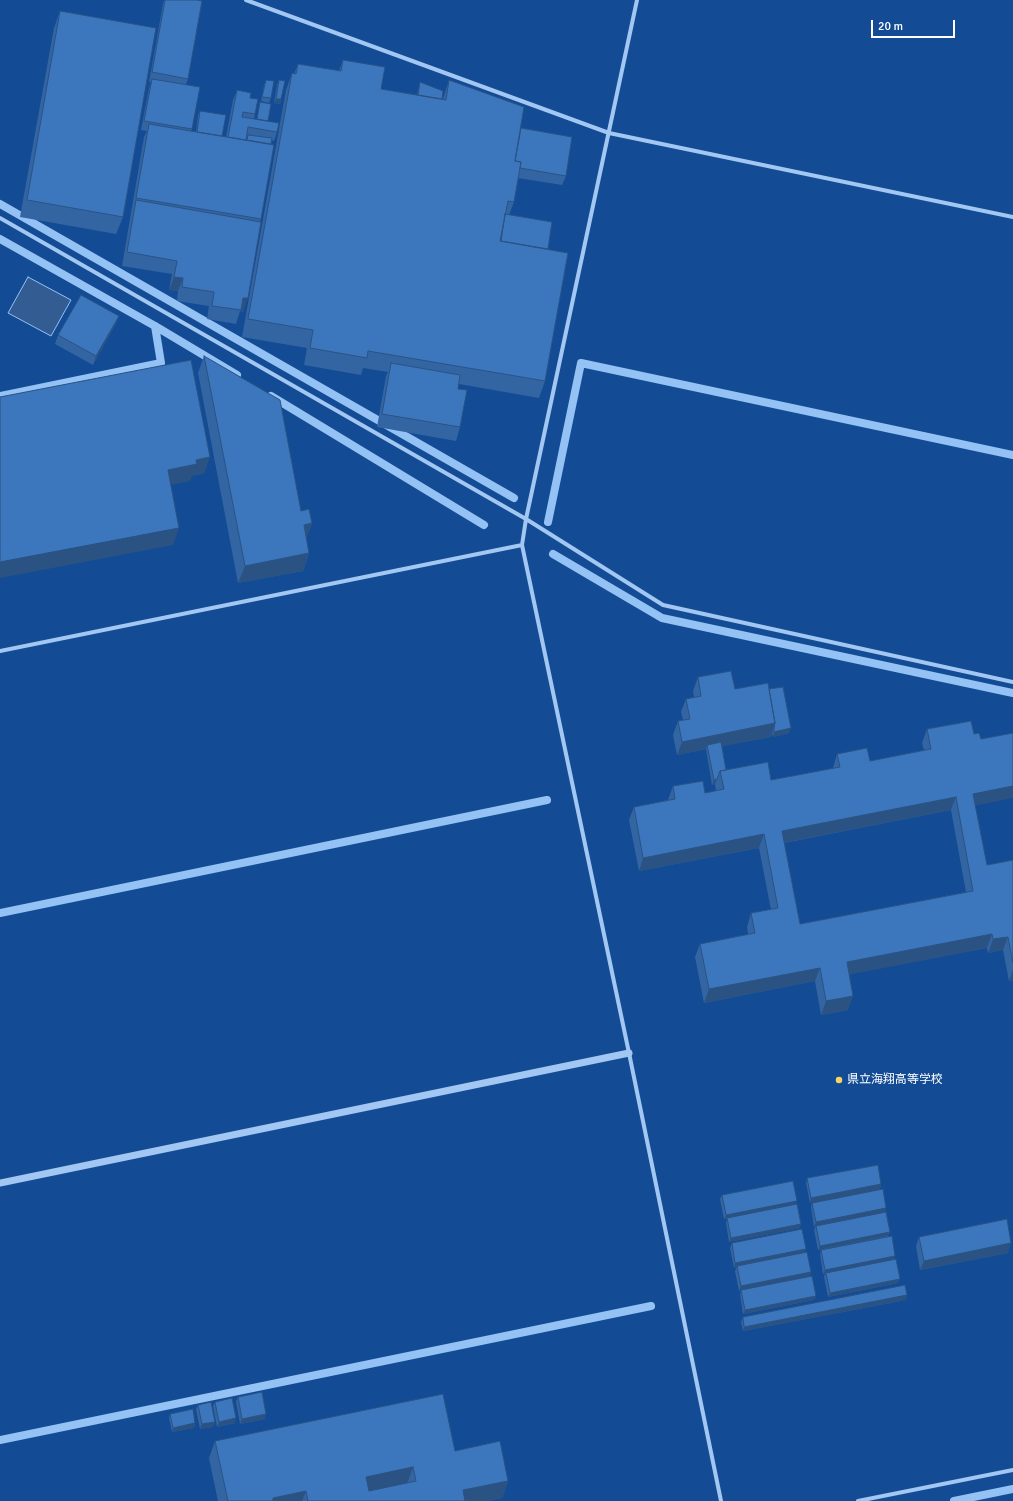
<!DOCTYPE html>
<meta charset="utf-8">
<style>
body{margin:0}
#map{position:relative;width:1013px;height:1501px;overflow:hidden;background:#134c95;font-family:Signika,sans-serif}
canvas{display:block}
.scale{position:absolute;left:871px;top:20px;width:84px;height:18px;box-sizing:border-box;border:2px solid #fff;border-top:0;padding-left:5px;font-size:12px;line-height:14px;white-space:nowrap;color:#fff;-webkit-text-stroke:3px #134c95;paint-order:stroke}
</style>
<div id="map">
<canvas width="1013" height="1501"></canvas>
<div class="scale">20 m</div>
</div>
<script>
const ctx = document.querySelector('canvas').getContext('2d');
ctx.lineJoin = 'round';
function paint(path, color) { ctx.fillStyle = color; ctx.fill(path, 'evenodd'); }
const shape = rows => new Path2D(rows.map(r => 'M' + r).join(''));
function trace(path, color, width, dash) { ctx.strokeStyle = color; ctx.lineWidth = width; ctx.lineCap = dash ? 'butt' : 'round'; ctx.setLineDash(dash || []); ctx.stroke(path); }
function drawText(font, color, halo, rows, align = 'center') {
  ctx.font = font + ' Signika,"Noto Sans JP",sans-serif'; ctx.lineWidth = 3; ctx.setLineDash([]); ctx.textBaseline = 'middle'; ctx.strokeStyle = halo; ctx.fillStyle = color; for (const [text, x, y, turn = 0] of rows) {
    ctx.save(); ctx.translate(x, y); ctx.rotate((+turn || 0) * Math.PI / 180); ctx.textAlign = isNaN(turn) ? turn : align; if (halo) ctx.strokeText(text, 0, 0); ctx.fillText(text, 0, 0); ctx.restore();
  }
}
const water = shape([
 [28,277,71,300,51,336,8,313,28,277]
]);
const stream = shape([
 [0,204,514,498],
 [0,239,155,326,237,375],
 [0,396,161,363,155,326],
 [271,396,484,525],
 [548,522,581,363,1013,455],
 [553,554,662,618,1013,693],
 [0,913,547,800],
 [0,1440,651,1306],
 [954,1501,1013,1489]
]);
const minor = shape([
 [246,0,609,133,1013,217],
 [637,0,526,519,522,545,629,1053,721,1501],
 [0,218,526,519,663,605,1013,682],
 [0,651,522,545],
 [858,1501,1013,1470]
]);
const tertiary = shape([
 [0,1183,629,1053]
]);
const wall = shape([
 [164,0,197,0,188,79,186,84,192,129,191,131,196,132,198,115,200,111,222,136,226,137,233,100,237,90,250,98,255,114,254,119,257,119,259,107,260,102,268,121,277,132,274,141,271,140,261,219,243,312,240,311,236,324,207,319,209,306,177,301,178,291,169,290,172,274,122,266,144,137,147,131,141,130,149,88,151,82,149,82,163,4],
 [60,11,123,217,116,234,20,217,54,28],
 [343,60,381,89,417,95,419,86,420,82,442,99,443,99,449,80,521,129,566,176,562,185,518,178,514,202,509,215,548,249,545,381,539,398,459,384,458,389,460,427,456,441,377,427,386,376,388,372,363,368,361,375,304,365,307,348,242,337,286,90,292,73,294,74,298,64,339,71],
 [266,80,271,98,269,103,261,101,264,85],
 [279,80,281,99,280,104,274,103,277,85],
 [119,316,115,325,93,365,55,344,58,335],
 [204,356,301,511,312,523,306,539,309,553,303,571,238,583,198,373],
 [698,677,735,689,769,689,789,733,773,737,772,733,771,737,722,746,726,770,771,780,833,768,837,754,870,761,924,750,922,743,927,729,975,806,987,865,1013,860,1013,980,1009,981,1003,950,988,953,987,948,849,974,848,1010,821,1015,815,981,704,1003,695,957,700,944,748,934,747,927,751,913,771,910,759,848,639,871,629,820,634,807,668,800,673,786,705,793,716,791,715,784,712,785,706,749,677,755,673,735,678,721,683,720,681,712,686,699,694,697,693,691],
 [951,810,966,892,800,924,784,843],
 [807,1178,881,1184,880,1189,810,1203,806,1183],
 [722,1195,795,1205,800,1228,729,1242,726,1223,727,1219,724,1219,720,1199],
 [812,1203,885,1212,890,1232,888,1236,894,1259,898,1283,828,1297,824,1277,825,1274,823,1274,820,1254,821,1250,818,1250,814,1230,816,1226,814,1227,811,1207],
 [919,1237,1008,1253,920,1270,916,1246],
 [732,1243,806,1249,804,1253,810,1277,816,1296,814,1300,743,1314,740,1294,741,1291,739,1291,735,1271,737,1267,734,1268,730,1248],
 [906,1300,743,1331,741,1322,743,1317],
 [238,1397,265,1419,240,1424,236,1401],
 [215,1402,235,1423,217,1427,213,1406],
 [198,1405,215,1422,213,1427,200,1429,196,1409],
 [170,1414,195,1423,194,1428,172,1432,169,1418],
 [215,1441,455,1451,508,1481,502,1498,487,1501,218,1501,209,1458]
]);
const shadedWall = shape([
 [276,99,281,99,280,104,274,103],
 [174,277,183,278,178,291,169,290],
 [243,298,248,298,243,312,240,311],
 [119,316,115,325,93,365,96,356],
 [210,457,204,474,192,476,190,481,161,487,168,470,196,460],
 [312,523,306,540,304,525],
 [179,528,173,545,0,578,0,562],
 [309,553,303,571,238,583,245,566],
 [775,723,771,737,708,749,707,745,706,749,677,755,682,742],
 [791,728,789,733,773,737,774,732],
 [717,779,715,784,712,785,714,780],
 [1013,786,1013,798,968,807,973,794],
 [956,797,951,810,777,844,782,831],
 [764,834,759,848,639,871,643,858],
 [992,934,987,948,842,976,847,962],
 [1008,937,1003,950,988,953,993,939],
 [820,968,815,981,704,1003,709,989],
 [1013,970,1013,980,1009,981],
 [853,996,848,1010,821,1015,826,1001],
 [881,1184,880,1189,810,1203,811,1198],
 [797,1201,795,1205,724,1219,726,1215],
 [886,1208,885,1213,814,1227,816,1222],
 [801,1224,800,1228,729,1242,731,1238],
 [890,1232,888,1236,818,1250,820,1246],
 [1011,1243,1008,1253,920,1270,924,1261],
 [806,1249,804,1254,734,1268,735,1263],
 [895,1256,894,1260,823,1274,825,1270],
 [811,1272,810,1277,739,1291,741,1286],
 [900,1279,898,1283,828,1297,830,1293],
 [907,1295,906,1300,743,1331,744,1327],
 [816,1296,814,1300,743,1314,745,1310],
 [266,1414,265,1419,240,1424,242,1419],
 [236,1418,235,1423,217,1427,219,1422],
 [215,1422,213,1427,200,1429,202,1424],
 [195,1423,194,1428,172,1432,173,1428],
 [413,1467,407,1484,360,1494,366,1477],
 [508,1481,502,1498,487,1501,459,1501,463,1490],
 [306,1491,302,1501,272,1501,273,1498]
]);
const building = shape([
 [165,0,197,0,202,1,188,79,152,72,165,0],
 [60,11,156,28,123,217,27,200,60,11],
 [343,60,385,67,381,89,446,100,449,80,524,107,515,161,521,162,514,202,508,201,500,241,568,253,545,381,368,351,367,358,310,348,313,330,248,319,292,73,296,74,298,64,341,71,343,60],
 [152,79,200,87,192,129,144,121,152,79],
 [266,80,274,81,271,98,262,97,266,80],
 [279,80,285,81,281,99,276,99,279,80],
 [420,82,443,91,442,99,418,95,420,82],
 [237,90,251,93,250,98,258,99,255,114,243,112,242,117,279,123,277,132,248,127,246,140,228,137,237,90],
 [260,102,271,104,268,121,257,119,260,102],
 [200,111,226,115,222,136,197,132,200,111],
 [149,124,274,145,261,219,136,198,149,124],
 [521,128,572,137,566,176,520,168,521,162,515,161,521,128],
 [248,135,272,138,271,144,247,140,248,135],
 [136,200,261,222,248,298,243,298,241,310,212,306,214,292,182,287,183,278,174,277,177,261,127,252,136,200],
 [505,214,552,222,548,249,501,241,505,214],
 [81,295,119,316,96,356,58,335,81,295],
 [204,356,280,400,301,511,309,509,312,523,304,525,309,553,245,566,204,356],
 [191,360,210,457,196,460,197,464,168,470,179,528,0,562,0,397,191,360],
 [391,363,460,375,458,389,467,390,460,427,382,414,391,363],
 [731,671,735,689,768,683,775,723,682,742,678,721,690,719,686,699,701,696,698,677,731,671],
 [783,687,791,728,774,732,774,728,775,723,769,689,783,687],
 [971,721,974,734,979,733,981,739,1013,733,1013,786,973,794,987,865,1013,860,1013,963,1008,937,993,939,992,934,847,962,853,996,826,1001,820,968,709,989,700,944,755,933,751,913,778,908,764,834,643,858,634,807,675,799,673,786,703,781,705,793,724,789,720,771,768,762,771,780,840,767,837,754,867,748,870,761,931,749,927,729,971,721],
 [956,797,973,891,800,924,782,831,956,797],
 [721,742,726,770,720,771,717,779,714,780,707,745,721,742],
 [878,1165,881,1184,811,1198,807,1178,878,1165],
 [793,1181,797,1201,726,1215,722,1195,793,1181],
 [883,1189,886,1208,816,1222,812,1203,883,1189],
 [797,1204,801,1224,731,1238,727,1218,797,1204],
 [886,1212,890,1232,820,1246,816,1226,886,1212],
 [1007,1219,1011,1243,924,1261,919,1237,1007,1219],
 [802,1229,806,1249,735,1263,732,1243,802,1229],
 [892,1236,895,1256,825,1270,821,1250,892,1236],
 [807,1252,811,1272,741,1286,737,1266,807,1252],
 [896,1259,900,1279,830,1293,826,1273,896,1259],
 [812,1276,816,1296,745,1310,741,1290,812,1276],
 [905,1285,907,1295,744,1327,743,1317,905,1285],
 [262,1392,266,1414,242,1419,238,1397,262,1392],
 [443,1394,455,1451,500,1441,508,1481,463,1490,465,1501,308,1501,306,1491,273,1498,273,1501,228,1501,215,1441,443,1394],
 [413,1467,416,1481,369,1491,366,1477,413,1467],
 [232,1398,236,1418,219,1422,215,1402,232,1398],
 [211,1402,215,1422,202,1424,198,1405,211,1402],
 [193,1409,195,1423,173,1428,170,1414,193,1409]
]);
const markers = [
 [839,1080,4,"#ffd264"]
];
const poiNames = [
 ["県立海翔高等学校",847,1080]
];
paint(water, '#335c92');
trace(water, '#94c2f5', 1);
trace(stream, '#94c2f5', 8);
trace(minor, '#a2c7f2', 4);
trace(tertiary, '#a2c7f2', 7);
paint(wall, '#3465a3');
paint(shadedWall, '#2a5384');
paint(building, '#3c76bd');
trace(building, '#2a5384', 1);
for (const [x, y, r, color] of markers) { const dot = new Path2D(); dot.arc(x, y, r, 0, 2 * Math.PI); ctx.fillStyle = color; ctx.fill(dot); trace(dot, '#134c95', 1.5); }
drawText('12px', '#fff', '#134c95', poiNames, 'left');
</script>
